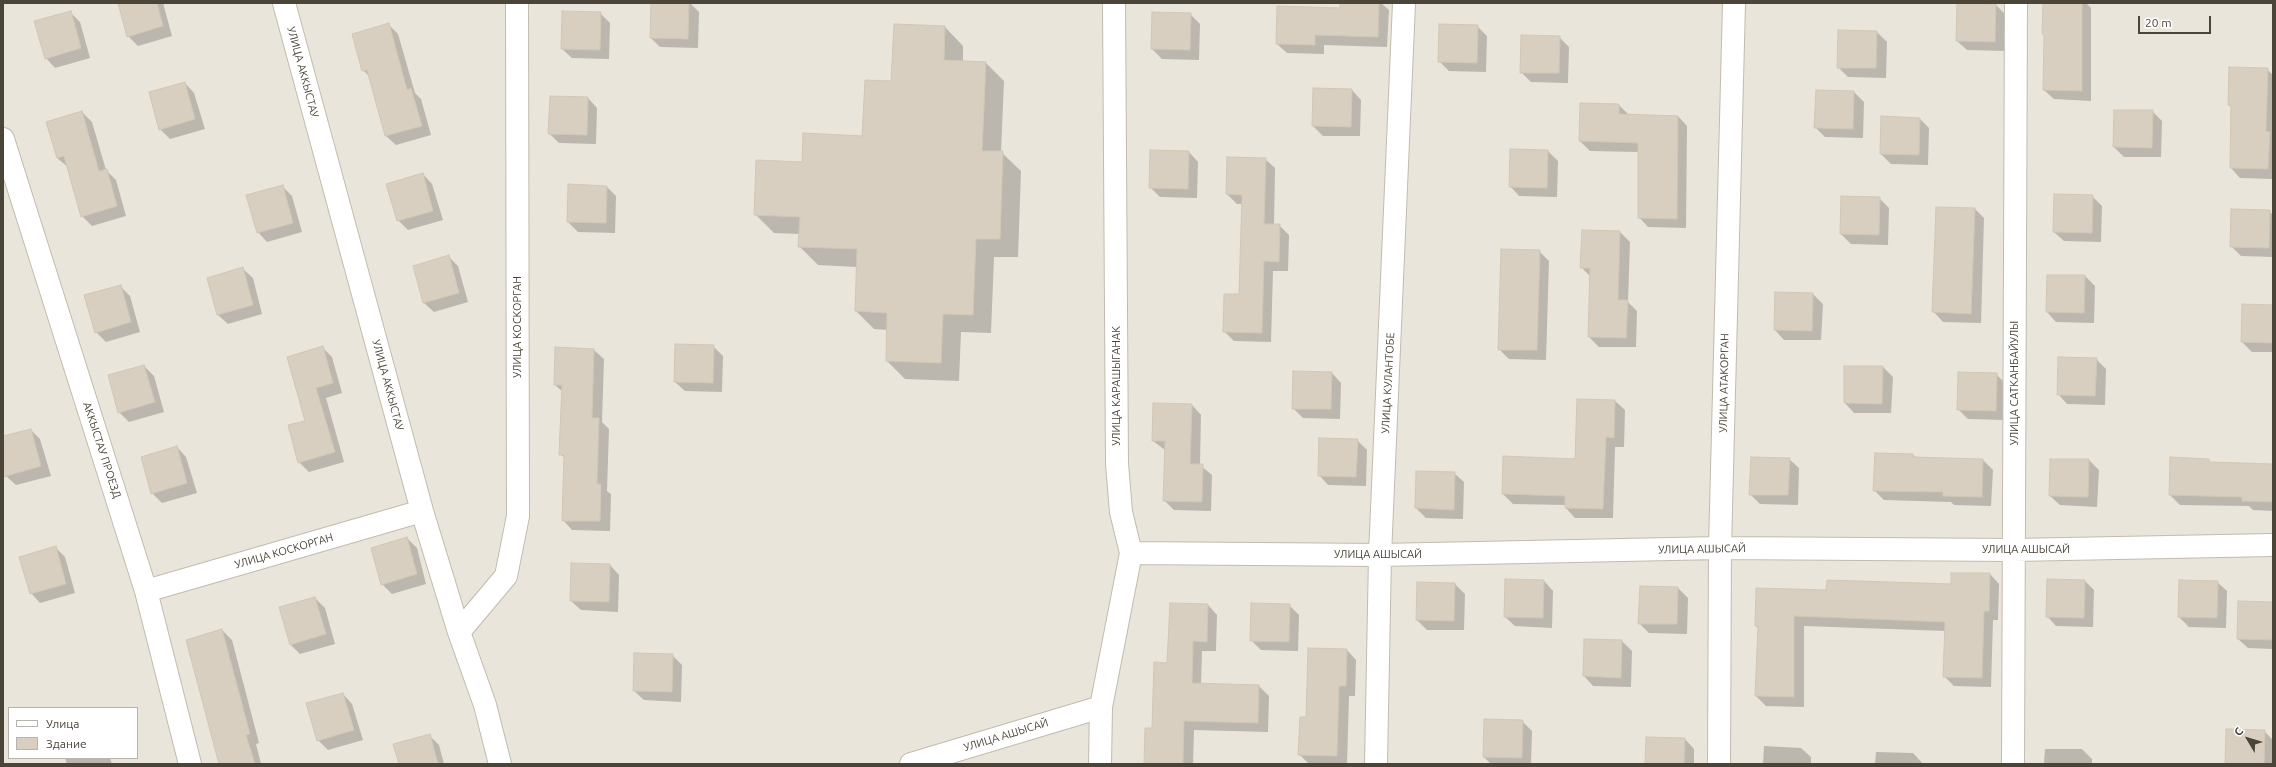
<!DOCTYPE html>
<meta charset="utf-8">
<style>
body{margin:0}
#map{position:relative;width:2276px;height:767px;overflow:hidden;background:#f6f3ec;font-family:Ubuntu,sans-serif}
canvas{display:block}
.frame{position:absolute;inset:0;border:4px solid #4b4439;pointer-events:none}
.legend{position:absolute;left:8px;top:707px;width:130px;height:52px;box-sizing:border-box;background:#fff;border:1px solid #b7b4b0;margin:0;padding:5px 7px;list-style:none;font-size:12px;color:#4b4439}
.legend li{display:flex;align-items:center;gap:8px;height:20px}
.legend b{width:20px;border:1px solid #b7b4b0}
.north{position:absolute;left:2228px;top:719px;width:40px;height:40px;-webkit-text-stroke:3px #fff;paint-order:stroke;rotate:308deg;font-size:11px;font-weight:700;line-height:16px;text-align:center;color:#4b4439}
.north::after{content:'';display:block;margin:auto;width:14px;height:18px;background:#4b4439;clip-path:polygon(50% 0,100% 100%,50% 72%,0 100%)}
.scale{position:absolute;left:2138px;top:16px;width:73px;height:18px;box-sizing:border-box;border:2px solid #4b4439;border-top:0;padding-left:5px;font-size:12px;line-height:14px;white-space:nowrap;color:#4b4439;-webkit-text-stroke:3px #fff;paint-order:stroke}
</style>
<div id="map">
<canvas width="2276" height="767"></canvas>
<div class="frame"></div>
<ul class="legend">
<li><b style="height:5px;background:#fff"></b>Улица</li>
<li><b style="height:11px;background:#d8cfc1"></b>Здание</li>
</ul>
<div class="north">С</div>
<div class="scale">20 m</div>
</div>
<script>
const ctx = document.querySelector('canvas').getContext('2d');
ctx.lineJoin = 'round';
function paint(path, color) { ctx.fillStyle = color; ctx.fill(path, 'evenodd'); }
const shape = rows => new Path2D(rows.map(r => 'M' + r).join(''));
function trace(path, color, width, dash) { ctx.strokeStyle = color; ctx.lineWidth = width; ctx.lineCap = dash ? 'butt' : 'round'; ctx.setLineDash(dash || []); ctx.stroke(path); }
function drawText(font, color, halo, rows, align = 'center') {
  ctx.font = font + ' Ubuntu,sans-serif'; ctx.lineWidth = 4; ctx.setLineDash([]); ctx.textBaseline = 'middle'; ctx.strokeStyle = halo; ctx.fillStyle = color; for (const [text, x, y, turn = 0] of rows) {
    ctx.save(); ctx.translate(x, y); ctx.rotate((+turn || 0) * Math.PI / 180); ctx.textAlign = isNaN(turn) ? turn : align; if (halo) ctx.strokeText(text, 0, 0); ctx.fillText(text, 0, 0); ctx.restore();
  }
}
const residential = shape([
 [3,3,2273,3,2273,764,3,764],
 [9,708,137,708,137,758,9,758]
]);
const shadow = shape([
 [119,3,163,3,172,36,138,46,128,36],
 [652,3,690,3,699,12,698,48,660,47,651,38],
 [1341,3,1381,3,1389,10,1387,47,1324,45,1324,54,1287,53,1277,44,1341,9],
 [2044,3,2086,3,2091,8,2091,101,2054,99,2044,90,2045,36,2043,33],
 [1996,5,2006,15,2004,51,1967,50,1957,41],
 [70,12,80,22,90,58,55,68,46,58],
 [600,13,610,23,609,59,572,58,562,49],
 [1190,14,1200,24,1199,60,1162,59,1152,49],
 [388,24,398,34,415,93,421,99,431,135,396,145,386,136,370,77,363,70],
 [1477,26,1487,36,1486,72,1449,71,1439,61],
 [945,27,963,46,963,62,986,63,1004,81,1001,152,1021,171,1018,257,994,257,991,333,961,332,959,381,905,379,887,361,888,330,874,329,856,311,857,267,818,265,800,247,800,234,774,233,755,214,803,163,863,137,892,82],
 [1877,32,1887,42,1886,78,1848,77,1838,67],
 [1559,37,1569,47,1568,83,1531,82,1521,72],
 [2267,69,2273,75,2273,179,2240,178,2231,168,2232,108,2229,105],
 [185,83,194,93,205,129,170,139,160,129],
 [1352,90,1361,100,1360,136,1323,136,1313,126],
 [1854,92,1864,102,1863,138,1825,137,1815,127],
 [588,98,597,108,596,144,559,143,549,133],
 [1619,105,1629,115,1678,116,1687,126,1686,228,1648,227,1639,217,1639,152,1590,151,1580,141],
 [2152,111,2162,121,2161,157,2124,157,2114,147],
 [82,112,92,122,106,170,116,180,126,216,92,226,82,216,68,167,57,158,47,122],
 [1920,119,1929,128,1928,165,1891,164,1881,154],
 [1548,151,1558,161,1557,197,1519,196,1510,186],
 [1189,152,1198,162,1197,198,1160,197,1150,187],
 [1265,159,1275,168,1274,225,1279,225,1289,235,1288,271,1273,271,1271,342,1234,341,1224,331,1240,296,1242,204,1237,204,1227,194],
 [423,174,432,184,443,220,408,230,398,220],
 [282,186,292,196,302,232,267,242,258,232],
 [607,187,616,196,615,233,578,232,568,222],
 [2092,196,2102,206,2101,242,2064,241,2054,232],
 [1879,198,1889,208,1888,245,1851,244,1841,234],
 [1937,208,1974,208,1984,218,1981,323,1943,322,1934,312],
 [2269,211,2273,215,2273,257,2241,256,2231,246],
 [1620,232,1630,242,1628,302,1637,311,1636,347,1599,347,1589,337,1591,277,1581,267],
 [1539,251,1549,261,1546,360,1509,359,1499,349],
 [448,256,458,266,468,302,434,312,424,303],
 [243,269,253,278,262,314,228,324,218,315],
 [2085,276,2095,286,2094,323,2056,322,2047,312],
 [120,286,130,296,140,332,106,342,96,332],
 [1813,294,1823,304,1821,340,1784,340,1775,330],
 [2273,306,2273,352,2252,352,2242,342],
 [713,346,723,356,722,392,685,391,675,382],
 [322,347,332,357,342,393,326,398,344,462,309,472,299,462,306,421],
 [594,350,604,359,602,422,609,429,607,491,611,494,610,531,572,530,563,520,565,458,560,454,563,392,555,385],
 [2096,359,2106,369,2105,405,2067,404,2058,394],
 [144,366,154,376,164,412,129,422,119,412],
 [1883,367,1893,377,1891,413,1854,413,1845,403],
 [1332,373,1341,383,1340,419,1303,418,1293,408],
 [1996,374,2006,384,2005,420,1968,419,1958,409],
 [1578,400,1615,401,1625,410,1624,447,1615,447,1613,518,1575,518,1566,508,1566,505,1513,504,1503,494,1576,460],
 [1192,405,1201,415,1200,465,1212,475,1211,511,1174,510,1164,500,1165,450,1153,441],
 [31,430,40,439,51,476,16,485,6,476,3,465,3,437],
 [1357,440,1367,450,1366,486,1328,485,1319,475],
 [177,447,186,457,197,493,162,503,152,493],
 [1913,455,1916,458,1983,460,1993,470,1991,506,1954,505,1951,502,1884,500,1874,490],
 [1789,459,1799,468,1798,505,1760,504,1750,494],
 [2089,460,2099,470,2097,507,2060,505,2050,496],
 [2208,460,2212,464,2273,465,2273,511,2253,510,2249,506,2180,505,2170,495],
 [1454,473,1464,482,1463,519,1426,518,1416,508],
 [407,538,417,548,426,584,392,594,382,584],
 [55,547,65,557,75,593,40,603,31,593],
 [610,565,619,575,618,612,581,610,571,601],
 [1990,574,1999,584,1998,620,1993,620,1991,687,1954,686,1944,676,1946,631,1804,626,1804,707,1766,706,1756,696,1759,629,1756,626,1827,592,1952,585],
 [1544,581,1553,591,1552,628,1515,626,1505,617],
 [2085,581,2094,590,2093,627,2056,626,2047,616],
 [2217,582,2227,591,2226,628,2189,627,2179,617],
 [1418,583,1455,584,1465,594,1464,630,1427,630,1417,620],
 [1678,588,1688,598,1687,634,1649,633,1639,623],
 [315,598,325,608,335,644,300,654,290,644],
 [2273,603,2273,649,2248,648,2238,639],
 [1208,605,1217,615,1216,651,1202,651,1201,685,1259,686,1269,696,1268,732,1194,730,1193,764,1145,764,1168,664],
 [1289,605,1299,615,1298,651,1261,650,1251,640],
 [222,630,232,640,259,743,256,744,261,764,220,764],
 [1585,640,1622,641,1632,651,1631,687,1593,686,1584,676],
 [1347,650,1356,660,1355,696,1349,696,1347,764,1309,764,1299,754,1307,718],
 [672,655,682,665,681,702,644,700,634,691],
 [343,694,352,704,363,740,328,750,318,740],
 [1522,721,1532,731,1531,764,1491,764,1484,757],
 [2264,731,2273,740,2273,764,2226,764],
 [429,735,439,745,444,764,400,764],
 [1685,739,1694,749,1694,764,1646,764],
 [1764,746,1801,748,1811,757,1811,764,1763,764],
 [2045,749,2082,749,2092,759,2092,764,2044,764],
 [1876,752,1913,753,1923,764,1875,764],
 [65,758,110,758,112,764,67,764]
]);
const building = shape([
 [118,3,157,3,163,26,127,37,118,3],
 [651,3,689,3,688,39,650,38,651,3],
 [1340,3,1379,3,1378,37,1315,35,1315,45,1276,44,1277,6,1340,8,1340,3],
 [1957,3,1996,4,1995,42,1956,41,1957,3],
 [2043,3,2082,3,2082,91,2043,90,2044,34,2042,34,2043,3],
 [71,11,81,48,45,59,34,21,71,11],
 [562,11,601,12,600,50,561,49,562,11],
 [1152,12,1191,13,1190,50,1151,49,1152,12],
 [389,23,407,90,411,88,422,126,385,136,367,70,362,71,352,34,389,23],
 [894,24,945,26,944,60,986,62,982,151,1003,151,1000,239,976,239,973,315,943,314,941,363,886,361,887,313,855,311,857,249,798,247,800,217,754,215,756,160,802,162,803,133,862,136,865,80,891,81,894,24],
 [1439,24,1478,25,1477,63,1438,62,1439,24],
 [1838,30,1877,31,1876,68,1837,68,1838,30],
 [1521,35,1560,36,1559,73,1520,73,1521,35],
 [2229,67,2268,68,2266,131,2270,132,2268,169,2230,168,2231,105,2228,105,2229,67],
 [185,82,195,119,159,130,149,92,185,82],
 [1313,88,1352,89,1351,127,1312,126,1313,88],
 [1816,90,1854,91,1853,129,1814,128,1816,90],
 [550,96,588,97,587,135,548,134,550,96],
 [1580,103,1619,104,1619,114,1678,116,1677,219,1638,218,1638,143,1579,141,1580,103],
 [2114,110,2153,110,2152,148,2113,147,2114,110],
 [82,111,99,171,107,169,117,206,81,217,64,156,57,158,46,122,82,111],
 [1881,116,1920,118,1919,155,1880,154,1881,116],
 [1510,149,1548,150,1547,188,1509,187,1510,149],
 [1150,150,1189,151,1188,189,1149,188,1150,150],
 [1227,157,1266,158,1264,224,1280,224,1279,262,1264,261,1262,333,1223,332,1224,294,1239,294,1242,195,1226,194,1227,157],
 [423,173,433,211,397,221,386,184,423,173],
 [568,184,607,186,606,223,567,222,568,184],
 [283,185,293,223,257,233,246,195,283,185],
 [2054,194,2093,195,2092,233,2053,232,2054,194],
 [1841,196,1880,197,1879,235,1840,234,1841,196],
 [1936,207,1975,208,1971,314,1932,312,1936,207],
 [2231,209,2270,210,2269,248,2230,247,2231,209],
 [1582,230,1620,231,1618,300,1628,300,1626,338,1588,337,1590,268,1580,268,1582,230],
 [1501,249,1540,250,1537,350,1498,350,1501,249],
 [449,255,459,293,423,303,413,266,449,255],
 [243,267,253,305,217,315,207,278,243,267],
 [2047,275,2085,275,2084,313,2046,312,2047,275],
 [121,285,131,322,95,333,84,295,121,285],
 [1775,292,1813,293,1812,331,1774,330,1775,292],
 [2242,304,2273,305,2273,343,2241,342,2242,304],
 [675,344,714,345,713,383,674,382,675,344],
 [323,346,333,383,316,388,335,452,298,463,288,425,305,421,287,357,323,346],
 [555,347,594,349,592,418,599,418,597,484,601,484,600,521,562,521,564,455,559,455,562,385,554,385,555,347],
 [2058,357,2097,358,2095,396,2057,395,2058,357],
 [144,365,155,402,118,413,108,375,144,365],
 [1844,366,1883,366,1882,404,1844,403,1844,366],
 [1293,371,1332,372,1331,409,1292,409,1293,371],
 [1958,372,1997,373,1996,411,1957,410,1958,372],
 [1577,399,1615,400,1614,438,1606,437,1603,509,1565,508,1565,496,1502,494,1503,456,1575,459,1577,399],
 [1153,403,1192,404,1190,464,1203,464,1202,502,1163,501,1165,441,1152,441,1153,403],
 [31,429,41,466,3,477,3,436,31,429],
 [1319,438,1358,439,1356,477,1318,476,1319,438],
 [177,446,187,483,151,494,141,457,177,446],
 [1875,453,1913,454,1913,457,1983,459,1982,497,1943,496,1943,492,1873,491,1875,453],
 [1751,457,1790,458,1788,495,1749,495,1751,457],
 [2170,457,2209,459,2209,462,2273,464,2273,502,2242,501,2242,497,2169,495,2170,457],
 [2050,459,2089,459,2088,497,2049,496,2050,459],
 [1416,471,1455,472,1454,510,1415,508,1416,471],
 [407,537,417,574,381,585,371,548,407,537],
 [56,546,66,584,30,594,19,557,56,546],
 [571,563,610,564,609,602,570,601,571,563],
 [1951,573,1990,573,1989,611,1984,611,1982,678,1943,677,1945,622,1794,616,1794,697,1755,696,1758,626,1755,626,1756,588,1826,590,1827,580,1951,584,1951,573],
 [1505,579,1544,580,1543,618,1504,617,1505,579],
 [2047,579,2085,580,2084,618,2046,617,2047,579],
 [2179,580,2218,581,2217,618,2178,617,2179,580],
 [1417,582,1455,583,1454,621,1416,620,1417,582],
 [1640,586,1678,587,1677,624,1638,624,1640,586],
 [315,597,326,634,290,645,279,607,315,597],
 [2238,601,2273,602,2273,640,2237,639,2238,601],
 [1170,603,1208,604,1207,642,1193,641,1192,683,1259,685,1258,723,1184,721,1183,764,1144,764,1145,728,1152,728,1154,662,1167,663,1170,603],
 [1251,603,1290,604,1289,642,1250,641,1251,603],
 [222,629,250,734,246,735,255,764,219,764,186,640,222,629],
 [1584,639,1622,640,1621,678,1583,676,1584,639],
 [1308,648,1347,649,1346,686,1339,686,1337,756,1298,755,1300,717,1306,717,1308,648],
 [634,653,673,654,672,692,633,691,634,653],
 [343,693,354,730,317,741,306,703,343,693],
 [1484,719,1523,720,1522,758,1483,757,1484,719],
 [2226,729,2265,730,2264,764,2225,764,2226,729],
 [430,734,438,764,399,764,393,744,430,734],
 [1646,737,1685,738,1684,764,1645,764,1646,737]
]);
const minor = shape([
 [284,3,422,511,459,632,485,705,500,764],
 [3,139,146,591,190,764],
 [1131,553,1380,555,1720,548,2014,550,2273,545],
 [146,591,422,511],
 [459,632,506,576,518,516,517,3],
 [911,764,1101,707],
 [1100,764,1101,707,1131,553,1121,512,1117,464,1114,3],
 [1376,764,1380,555,1404,3],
 [1719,764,1720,548,1734,3],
 [2013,764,2016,3]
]);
const streetNames = [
 ["УЛИЦА АККЫСТАУ",303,72,75],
 ["УЛИЦА КОСКОРГАН",517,327,-90],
 ["УЛИЦА КУЛАНТОБЕ",1388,383,-87],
 ["УЛИЦА АТАКОРГАН",1724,383,-89],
 ["УЛИЦА САТКАНБАЙУЛЫ",2014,383,-90],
 ["УЛИЦА АККЫСТАУ",388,385,75],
 ["УЛИЦА КАРАШЫГАНАК",1116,386,-90],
 ["АККЫСТАУ ПРОЕЗД",102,450,72],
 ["УЛИЦА АШЫСАЙ",1702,549,-1],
 ["УЛИЦА АШЫСАЙ",2026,549],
 ["УЛИЦА КОСКОРГАН",284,551,-16],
 ["УЛИЦА АШЫСАЙ",1378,554],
 ["УЛИЦА АШЫСАЙ",1006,735,-17]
];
paint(residential, '#eae5da');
paint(shadow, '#0003');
paint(building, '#d8cfc1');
trace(building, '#d3c7b4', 1);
trace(minor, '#c2bbae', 24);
trace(minor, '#fff', 22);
drawText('11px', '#4b4439', '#fff', streetNames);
</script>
